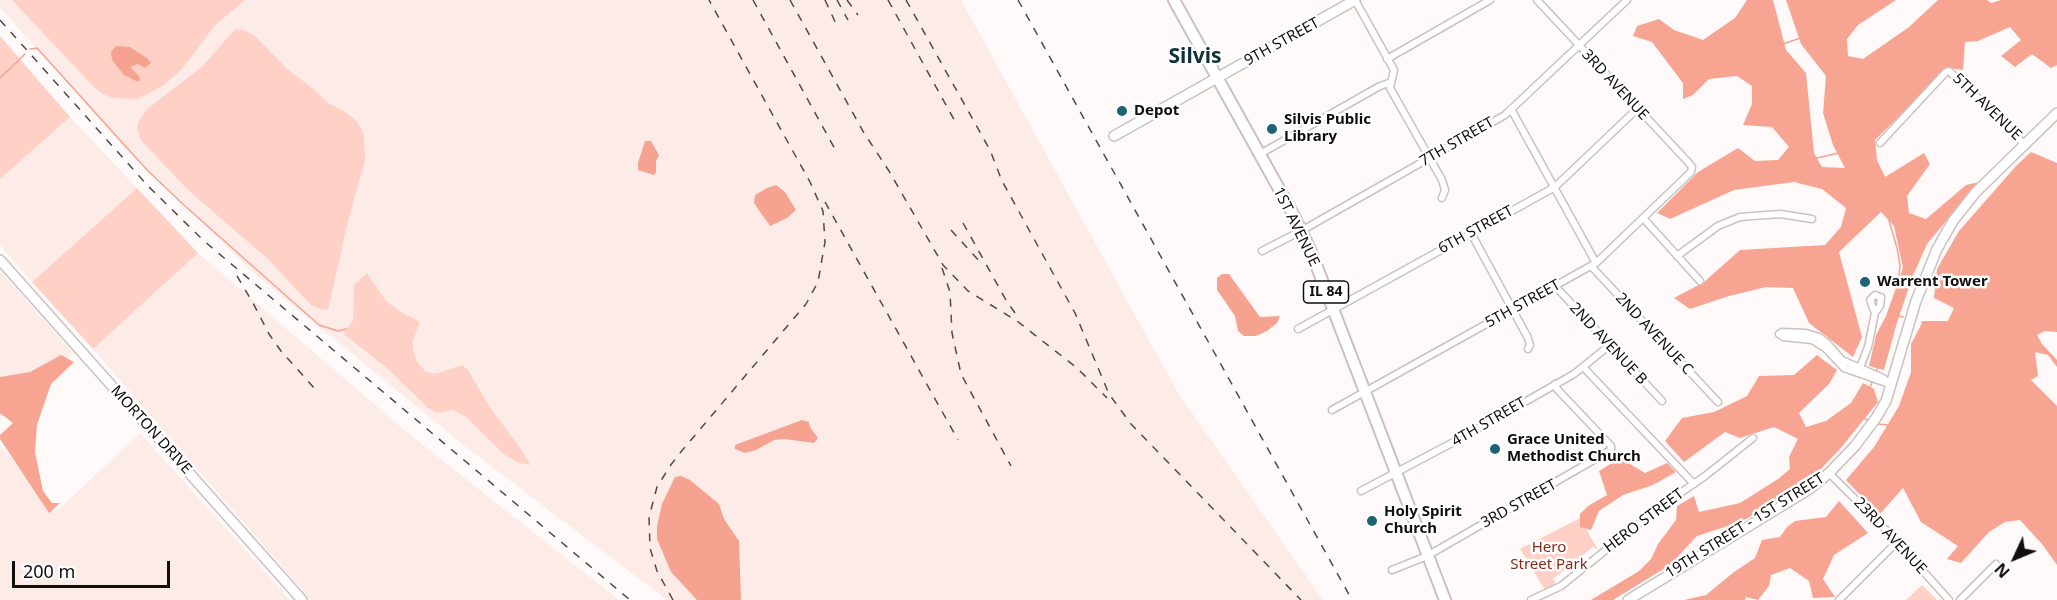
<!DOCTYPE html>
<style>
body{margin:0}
#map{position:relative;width:2057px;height:600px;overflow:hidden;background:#fffaf9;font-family:"Noto Sans",sans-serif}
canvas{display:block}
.north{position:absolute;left:1985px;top:528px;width:60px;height:60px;-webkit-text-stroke:4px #fff;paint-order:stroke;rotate:226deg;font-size:16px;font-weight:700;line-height:24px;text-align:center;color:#110f0e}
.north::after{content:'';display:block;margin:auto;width:21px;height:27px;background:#110f0e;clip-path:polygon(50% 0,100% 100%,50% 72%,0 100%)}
.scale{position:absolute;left:12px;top:561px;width:158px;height:27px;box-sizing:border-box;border:3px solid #110f0e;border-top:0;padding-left:8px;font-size:18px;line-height:21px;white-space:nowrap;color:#110f0e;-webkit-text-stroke:4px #fff;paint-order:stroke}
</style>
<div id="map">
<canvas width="2057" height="600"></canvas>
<div class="north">N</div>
<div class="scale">200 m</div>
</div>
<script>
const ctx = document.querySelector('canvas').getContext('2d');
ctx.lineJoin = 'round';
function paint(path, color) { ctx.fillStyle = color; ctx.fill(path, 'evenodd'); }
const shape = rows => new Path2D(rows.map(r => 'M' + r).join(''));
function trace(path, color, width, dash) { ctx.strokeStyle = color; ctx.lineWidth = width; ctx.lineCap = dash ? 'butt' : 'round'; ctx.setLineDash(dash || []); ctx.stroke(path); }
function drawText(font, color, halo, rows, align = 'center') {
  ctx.font = font + ' "Noto Sans",sans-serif'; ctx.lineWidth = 5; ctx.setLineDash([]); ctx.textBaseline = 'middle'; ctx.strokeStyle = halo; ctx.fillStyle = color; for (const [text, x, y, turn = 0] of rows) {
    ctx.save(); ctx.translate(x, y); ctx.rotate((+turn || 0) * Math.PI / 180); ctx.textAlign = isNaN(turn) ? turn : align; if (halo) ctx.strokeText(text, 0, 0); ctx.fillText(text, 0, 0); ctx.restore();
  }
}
const built = shape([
 [0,0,961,0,1178,393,1323,600,667,600,466,447,255,274,122,145,0,7],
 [70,117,137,188,32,282,0,245,0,179],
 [198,253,409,434,619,600,311,600,93,349],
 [0,271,73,353,0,418],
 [140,433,290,600,0,600,0,446,57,511]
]);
const green = shape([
 [12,0,245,0,215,25,182,69,164,85,138,99,114,98,105,95,94,87],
 [138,51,150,63,132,65,130,67,131,70,111,52],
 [241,29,254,35,287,69,311,87,328,103,344,111,357,121,364,135,365,160,347,225,328,310,319,309,310,304,269,260,188,190,140,139,137,127,139,121,147,109,202,67,228,37,235,30],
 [0,36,70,117,0,179],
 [137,188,198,253,93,349,32,282],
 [367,273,386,301,399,311,420,322,413,340,413,351,418,363,426,372,435,374,462,365,468,370,489,406,523,452,530,465,519,463,505,455,466,417,453,410,437,413,428,408,387,368,345,335,344,332,353,321,354,285],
 [1580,518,1598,550,1593,547,1553,579,1556,584,1545,590,1520,549],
 [1922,585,1937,600,1906,600]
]);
const forest = shape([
 [1747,0,1773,0,1786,50,1806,73,1814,153,1822,167,1845,168,1833,145,1823,113,1826,76,1801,44,1786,0,1896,0,1858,25,1847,39,1848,56,1863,59,1909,27,1938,0,1987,0,1991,3,2001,0,2057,0,2057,65,2051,68,2032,54,2015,67,2001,56,2021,40,2010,27,1978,41,1965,42,1963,70,1948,68,1875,140,1877,160,1885,177,1924,153,1930,164,1907,196,1909,213,1926,219,1966,185,1979,182,1927,244,1912,278,1896,326,1884,370,1869,366,1876,335,1886,316,1903,268,1894,226,1881,212,1839,252,1862,337,1853,357,1809,323,1793,288,1766,287,1729,296,1690,309,1674,298,1704,282,1740,250,1825,245,1841,227,1846,208,1822,189,1794,182,1734,190,1670,219,1657,213,1698,172,1738,148,1755,161,1778,160,1789,147,1772,127,1743,125,1752,104,1752,86,1737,76,1709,79,1693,95,1683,99,1683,83,1652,42,1633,36,1637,26,1659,19,1674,30,1703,40,1735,18],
 [2031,152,2057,163,2057,332,2045,331,2037,335,2042,344,2057,360,2057,367,2048,355,2035,352,2038,376,2031,380,2057,406,2057,565,2042,544,2020,520,2005,522,1989,532,1961,563,1947,559,1958,546,1921,522,1903,488,1879,515,1846,480,1874,447,1899,406,1911,372,1911,344,1923,321,1948,321,1954,308,1934,298,1937,269,1959,231,2016,166],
 [61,355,74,362,51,384,37,425,35,452,43,491,52,503,60,503,49,513,0,439,0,435,13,423,0,413,0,377,30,372],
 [1817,355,1837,370,1829,384,1799,413,1806,427,1826,421,1851,403,1863,383,1874,389,1878,402,1840,449,1819,471,1790,496,1740,522,1697,536,1670,565,1613,600,1591,600,1639,571,1651,559,1658,544,1676,520,1677,506,1694,496,1699,512,1740,503,1778,479,1790,469,1789,457,1798,439,1774,427,1740,438,1725,432,1684,462,1665,441,1682,418,1714,412,1747,396,1759,376,1794,375],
 [1620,458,1645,473,1667,463,1676,472,1653,485,1623,495,1599,511,1591,530,1580,527,1580,514,1588,506,1607,495,1599,471],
 [1839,501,1868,533,1834,555,1823,579,1835,597,1813,598,1809,581,1790,568,1771,575,1769,586,1758,600,1746,597,1745,600,1684,600,1706,595,1734,572,1755,558,1762,540,1780,537,1787,527,1795,521,1826,517]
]);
const water = shape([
 [116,46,130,47,147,58,151,63,145,68,138,64,130,67,139,76,140,80,138,82,124,75,112,60,111,52],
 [645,141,651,141,659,155,656,161,656,172,654,175,638,170,638,163],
 [776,185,785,192,796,210,787,218,770,226,754,203,755,195,767,188],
 [1222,274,1229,274,1260,317,1280,316,1277,323,1267,331,1256,336,1244,336,1238,331,1235,316,1217,290,1217,278],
 [802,420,809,422,810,427,818,438,814,443,784,439,774,440,756,450,745,453,735,449,735,445],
 [681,476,690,480,719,504,724,519,739,541,741,600,697,600,671,572,657,539,657,526,662,504,675,477]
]);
const stream = shape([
 [1793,0,1803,27,1837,68,1840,89,1835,100,1833,115,1841,146,1844,155,1876,192,1885,207,1897,248,1900,265,1897,295,1876,373],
 [2011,18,2013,13,2013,5,2018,0],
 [1655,29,1662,30,1672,40,1689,43,1699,51,1707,47,1715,48,1726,42,1741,44,1759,38,1783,44,1809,35],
 [30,49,37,48,147,170,185,206,319,325,338,331,346,329],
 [0,78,25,54],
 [1840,93,1849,100,1846,110,1853,106,1855,89,1849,79,1874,70,1898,66,1941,50,1953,39,1978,22,1988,19,2005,16,2037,32,2047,31],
 [1700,192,1735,173,1747,173,1751,171,1795,163,1843,152],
 [1893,315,1903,317],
 [1922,322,1931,325,1947,324,1962,319,1970,309,1999,304,2011,296,2023,302,2031,294,2028,279,2040,270,2050,273,2057,269],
 [1860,416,1869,421],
 [1876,424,1890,425,1909,416,1929,425,1954,448,1969,457,1979,473,2010,496,2026,495,2057,484],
 [2041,491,2057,504],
 [1959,538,1966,509,1961,498,1966,483,1975,482,1979,473],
 [1593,600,1670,556,1698,520,1751,504,1777,482,1799,469,1847,429,1859,415,1873,380]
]);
const street = shape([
 [1355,0,1394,70,1390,88,1442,180,1445,190,1442,198],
 [1387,59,1490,0],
 [1511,109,1596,263],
 [1880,143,1946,72,1949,71,1986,105,2025,145],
 [1260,154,1380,86,1389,83],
 [1644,219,1700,281],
 [1471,233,1528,338,1530,345,1528,349],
 [1262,251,1301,231,1505,115,1627,0],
 [1677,256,1718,226,1740,217,1780,214,1812,219],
 [1591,266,1718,402],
 [1555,286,1662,401],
 [1298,329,1555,187,1637,109],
 [1779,334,1782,332,1806,333,1819,337,1827,343,1842,360,1883,378,1892,385],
 [1779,334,1783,337,1812,340,1825,348,1844,368,1889,384],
 [1584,368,1694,484],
 [1859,370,1868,347,1875,313,1880,306,1881,297,1875,295,1870,300,1875,313],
 [1332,410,1596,263,1691,172,1692,167,1688,162,1537,0],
 [1829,473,1889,533,1949,600],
 [1361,491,1465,436,1574,374,1610,345],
 [1392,570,1427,556,1611,450,1611,446,1557,389,1555,384],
 [1531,600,1561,586,1657,509,1705,476,1753,438],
 [1839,600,1897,542],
 [1960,600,1996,564]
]);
const secondary = shape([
 [1114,136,1355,0],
 [0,260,302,600],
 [1628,600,1808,490,1829,473,1855,446,1876,418,1886,401,1916,301,1937,249,1953,221,1976,192,2057,113]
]);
const primary = shape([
 [1174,0,1293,214,1310,249,1445,600]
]);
const rail = shape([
 [753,0,836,151],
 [790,0,864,133,889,171,943,265,968,291,1017,321,1077,368,1107,398],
 [825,0,837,26],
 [837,0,848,20],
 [847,0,858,15],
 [888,0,956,123],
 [906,0,990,150,1002,181,1075,313,1109,394,1131,424,1301,600],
 [1018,0,1352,600],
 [0,20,148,186,204,241,630,600],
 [825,202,958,440],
 [963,223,1006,300,1019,319],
 [951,230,981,263],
 [942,268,950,292,952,333,961,374,1011,466],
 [237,276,253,303,269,334,281,351,315,389],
 [673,600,657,571,650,548,649,517,657,487,670,466,680,453,806,304,818,282,825,242,823,211,810,182,709,0]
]);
const markers = [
 [1122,111,6,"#1c6473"],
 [1272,129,6,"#1c6473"],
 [1865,282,6,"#1c6473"],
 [1495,449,6,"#1c6473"],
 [1372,521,6,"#1c6473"]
];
const shields = [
 [1326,292,45]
];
const shieldNames = [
 ["IL 84",1326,292]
];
const streetNames = [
 ["9TH STREET",1282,42,-29],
 ["3RD AVENUE",1615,85,47],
 ["5TH AVENUE",1987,107,44],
 ["7TH STREET",1457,142,-30],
 ["1ST AVENUE",1296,227,64],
 ["6TH STREET",1476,230,-29],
 ["5TH STREET",1523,304,-29],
 ["2ND AVENUE C",1654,334,47],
 ["2ND AVENUE B",1608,344,47],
 ["4TH STREET",1489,422,-30],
 ["MORTON DRIVE",151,430,48],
 ["3RD STREET",1519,504,-29],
 ["HERO STREET",1644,521,-37],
 ["19TH STREET - 1ST STREET",1745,526,-32],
 ["23RD AVENUE",1890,536,47]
];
const poiNames = [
 ["Depot",1134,111],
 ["Silvis Public",1284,120],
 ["Library",1284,137],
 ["Warrent Tower",1877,282],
 ["Grace United",1507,440],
 ["Methodist Church",1507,457],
 ["Holy Spirit",1384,512],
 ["Church",1384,529]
];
const parkNames = [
 ["Hero",1549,548],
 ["Street Park",1549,565]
];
const districtNames = [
 ["Silvis",1195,57]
];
paint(built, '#fcebe7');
paint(green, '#ffd0c5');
paint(forest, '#f7a592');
paint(water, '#f5a390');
trace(stream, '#f5a390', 1.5);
trace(street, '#cac2c0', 9);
trace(secondary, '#cac2c0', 12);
trace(primary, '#cac2c0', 14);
trace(street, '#fff', 6);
trace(secondary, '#fff', 9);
trace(primary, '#fff', 10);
trace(rail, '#4e4b4a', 1.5, [8, 8]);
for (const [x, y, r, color] of markers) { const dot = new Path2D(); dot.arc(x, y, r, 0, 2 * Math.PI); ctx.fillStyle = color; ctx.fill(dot); trace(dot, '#fff', 2); }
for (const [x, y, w] of shields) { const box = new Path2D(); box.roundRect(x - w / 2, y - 11, w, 22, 4.5); ctx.fillStyle = '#fff'; ctx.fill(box); trace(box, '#110f0e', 1.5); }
drawText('bold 14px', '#110f0e', null, shieldNames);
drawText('15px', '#110f0e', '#fff', streetNames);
drawText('bold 15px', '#110f0e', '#fff', poiNames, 'left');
drawText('15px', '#872914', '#fff', parkNames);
drawText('bold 21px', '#103138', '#fff', districtNames);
</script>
